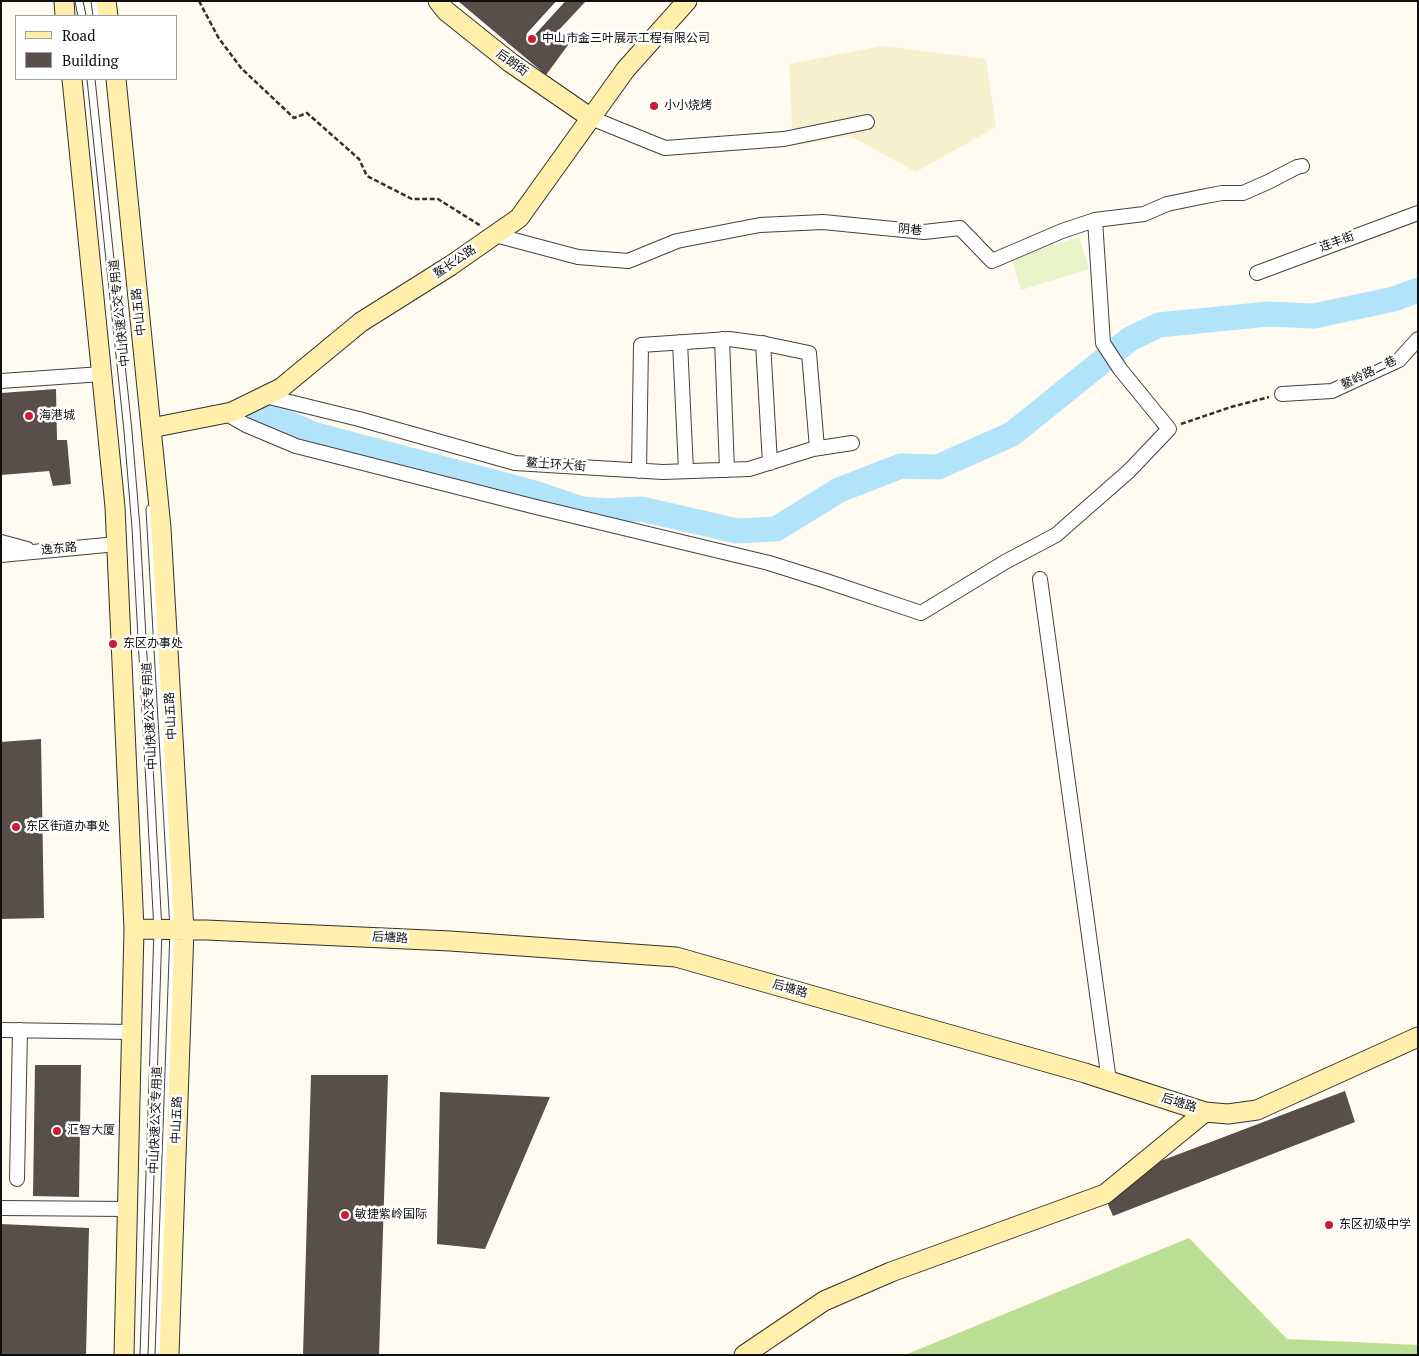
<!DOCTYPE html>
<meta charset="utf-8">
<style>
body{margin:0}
#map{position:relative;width:1419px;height:1356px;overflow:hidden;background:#fffbf0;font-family:"PT Serif",serif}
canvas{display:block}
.frame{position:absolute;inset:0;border:2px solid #0f0f0f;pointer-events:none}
.legend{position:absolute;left:15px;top:15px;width:162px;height:65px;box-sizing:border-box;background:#fff;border:1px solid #9f9f9f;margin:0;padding:6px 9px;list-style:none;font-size:15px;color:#0f0f0f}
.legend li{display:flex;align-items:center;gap:10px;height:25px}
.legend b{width:25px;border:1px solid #9f9f9f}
</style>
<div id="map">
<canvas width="1419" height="1356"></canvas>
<div class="frame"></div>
<ul class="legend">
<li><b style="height:6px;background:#ffefab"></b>Road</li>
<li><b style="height:14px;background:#584e4a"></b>Building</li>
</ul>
</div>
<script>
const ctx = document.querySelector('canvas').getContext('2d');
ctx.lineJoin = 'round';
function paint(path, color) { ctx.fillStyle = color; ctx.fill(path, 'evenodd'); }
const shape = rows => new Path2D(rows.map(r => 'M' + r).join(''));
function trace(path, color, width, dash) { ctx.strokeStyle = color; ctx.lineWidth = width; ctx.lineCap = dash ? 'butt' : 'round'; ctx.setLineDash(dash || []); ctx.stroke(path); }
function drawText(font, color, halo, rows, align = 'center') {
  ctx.font = font + ' "PT Serif","Noto Sans SC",serif'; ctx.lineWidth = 5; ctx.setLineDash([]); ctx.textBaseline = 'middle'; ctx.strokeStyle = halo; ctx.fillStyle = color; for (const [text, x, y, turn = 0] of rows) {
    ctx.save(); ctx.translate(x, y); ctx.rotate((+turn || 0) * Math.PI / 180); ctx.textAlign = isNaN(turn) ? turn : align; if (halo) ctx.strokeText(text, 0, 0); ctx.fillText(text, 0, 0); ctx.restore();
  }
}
const farmland = shape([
 [882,46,986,59,996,127,916,172,850,136,793,146,789,64]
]);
const forest = shape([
 [1189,1238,1287,1339,1418,1345,1418,1355,905,1355]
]);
const pitch = shape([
 [1079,237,1089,269,1021,290,1011,258]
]);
const river = shape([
 [260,411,313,434,535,493,582,509,606,511,641,509,737,531,776,529,839,490,901,466,938,467,1012,434,1130,339,1159,325,1268,314,1314,316,1394,299,1418,290]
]);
const building = shape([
 [458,1,586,1,557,32,568,45,546,75],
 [56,389,57,440,67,440,71,484,53,486,49,471,1,475,1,393],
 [41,739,44,918,1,919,1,742],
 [35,1065,81,1065,79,1197,33,1196],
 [311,1075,388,1075,379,1355,303,1355],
 [1345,1091,1355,1122,1113,1216,1106,1200,1158,1162],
 [440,1092,550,1097,485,1249,437,1244],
 [1,1224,89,1228,86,1355,1,1355]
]);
const path = shape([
 [199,1,218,37,241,68,294,118,307,113,359,159,367,176,412,199,438,199,481,226],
 [1181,424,1231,407,1269,397]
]);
const lane = shape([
 [79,1,82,16],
 [95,1,97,16],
 [530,35,561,1],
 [91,79,128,431,136,528,158,930,144,1355],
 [150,509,174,930,159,1355]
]);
const street = shape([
 [591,118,665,148,784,139,867,122],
 [495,235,578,257,628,261,677,241,760,225,823,222,924,232,960,228,992,261,1062,231,1095,220,1144,214,1167,204,1201,197,1222,193,1243,193,1268,182,1297,167,1302,166],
 [1257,273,1418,213],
 [722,339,727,470],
 [680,342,686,471],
 [763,343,770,463],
 [1,381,102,374],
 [1282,394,1332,391,1399,360,1418,339],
 [265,396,359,419,515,463,663,472,749,469,813,449,852,443],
 [225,413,246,425,296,446,532,506,769,563,826,581,921,613,1005,562,1056,535,1129,471,1169,429,1120,369,1103,343,1095,220],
 [639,471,641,345,729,339,766,344,809,353,817,448],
 [1,542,27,549],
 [1,555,117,544],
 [1040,579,1109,1081],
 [1,1030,132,1032],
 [17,1179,20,1030],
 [1,1208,128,1209]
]);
const secondary = shape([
 [64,1,65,16],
 [106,1,108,16],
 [438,1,446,11,511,63,591,118],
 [72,79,115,507,134,929,124,1355],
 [116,79,161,528,184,930,169,1355],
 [151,428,232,412,281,388,361,322,450,266,519,218,626,69,687,1],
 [134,929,206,930,450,941,676,957,1085,1073,1205,1112,1228,1114,1257,1110,1418,1037],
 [744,1355,824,1301,891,1272,1105,1194,1205,1112]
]);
const markers = [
 [532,39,5,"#c81d32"],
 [654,106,5,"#c81d32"],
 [29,416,5,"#c81d32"],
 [113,644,5,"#c81d32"],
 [16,827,5,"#c81d32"],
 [57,1131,5,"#c81d32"],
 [345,1215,5,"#c81d32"],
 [1329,1225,5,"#c81d32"]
];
const poiNames = [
 ["中山市金三叶展示工程有限公司",542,39],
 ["小小烧烤",664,106],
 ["海港城",39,416],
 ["东区办事处",123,644],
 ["东区街道办事处",26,827],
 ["汇智大厦",67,1131],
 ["敏捷紫岭国际",355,1215],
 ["东区初级中学",1339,1225]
];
const streetNames = [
 ["后朗街",512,63,36],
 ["阴巷",910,230,5],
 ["连丰街",1337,242,-20],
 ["鳌长公路",455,262,-34],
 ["中山五路",139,312,-96],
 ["中山快速公交专用道",120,313,-96],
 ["鳌岭路二巷",1369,373,-26],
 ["鳌土环大街",556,465,4],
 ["逸东路",59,549,-5],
 ["中山快速公交专用道",150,716,-93],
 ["中山五路",171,716,-93],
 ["后塘路",390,938,3],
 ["后塘路",790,989,16],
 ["后塘路",1179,1103,18],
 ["中山快速公交专用道",156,1120,-88],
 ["中山五路",177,1120,-88]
];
paint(farmland, '#f7f0ce');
paint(forest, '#bbde95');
paint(pitch, '#e8f3c9');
trace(river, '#b1e4fa', 25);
paint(building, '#584e4a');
trace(lane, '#424242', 9);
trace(street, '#424242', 16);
trace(secondary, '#313131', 21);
trace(path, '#313131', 2.5, [5, 2.5]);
trace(lane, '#fff', 7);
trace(street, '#fff', 14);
trace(secondary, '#ffefab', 19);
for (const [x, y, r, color] of markers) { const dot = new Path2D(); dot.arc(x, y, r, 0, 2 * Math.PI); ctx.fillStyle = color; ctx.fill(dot); trace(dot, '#fff', 2); }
drawText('12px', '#0f0f0f', '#fff', poiNames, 'left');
drawText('12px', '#0f0f0f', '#fff', streetNames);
</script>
